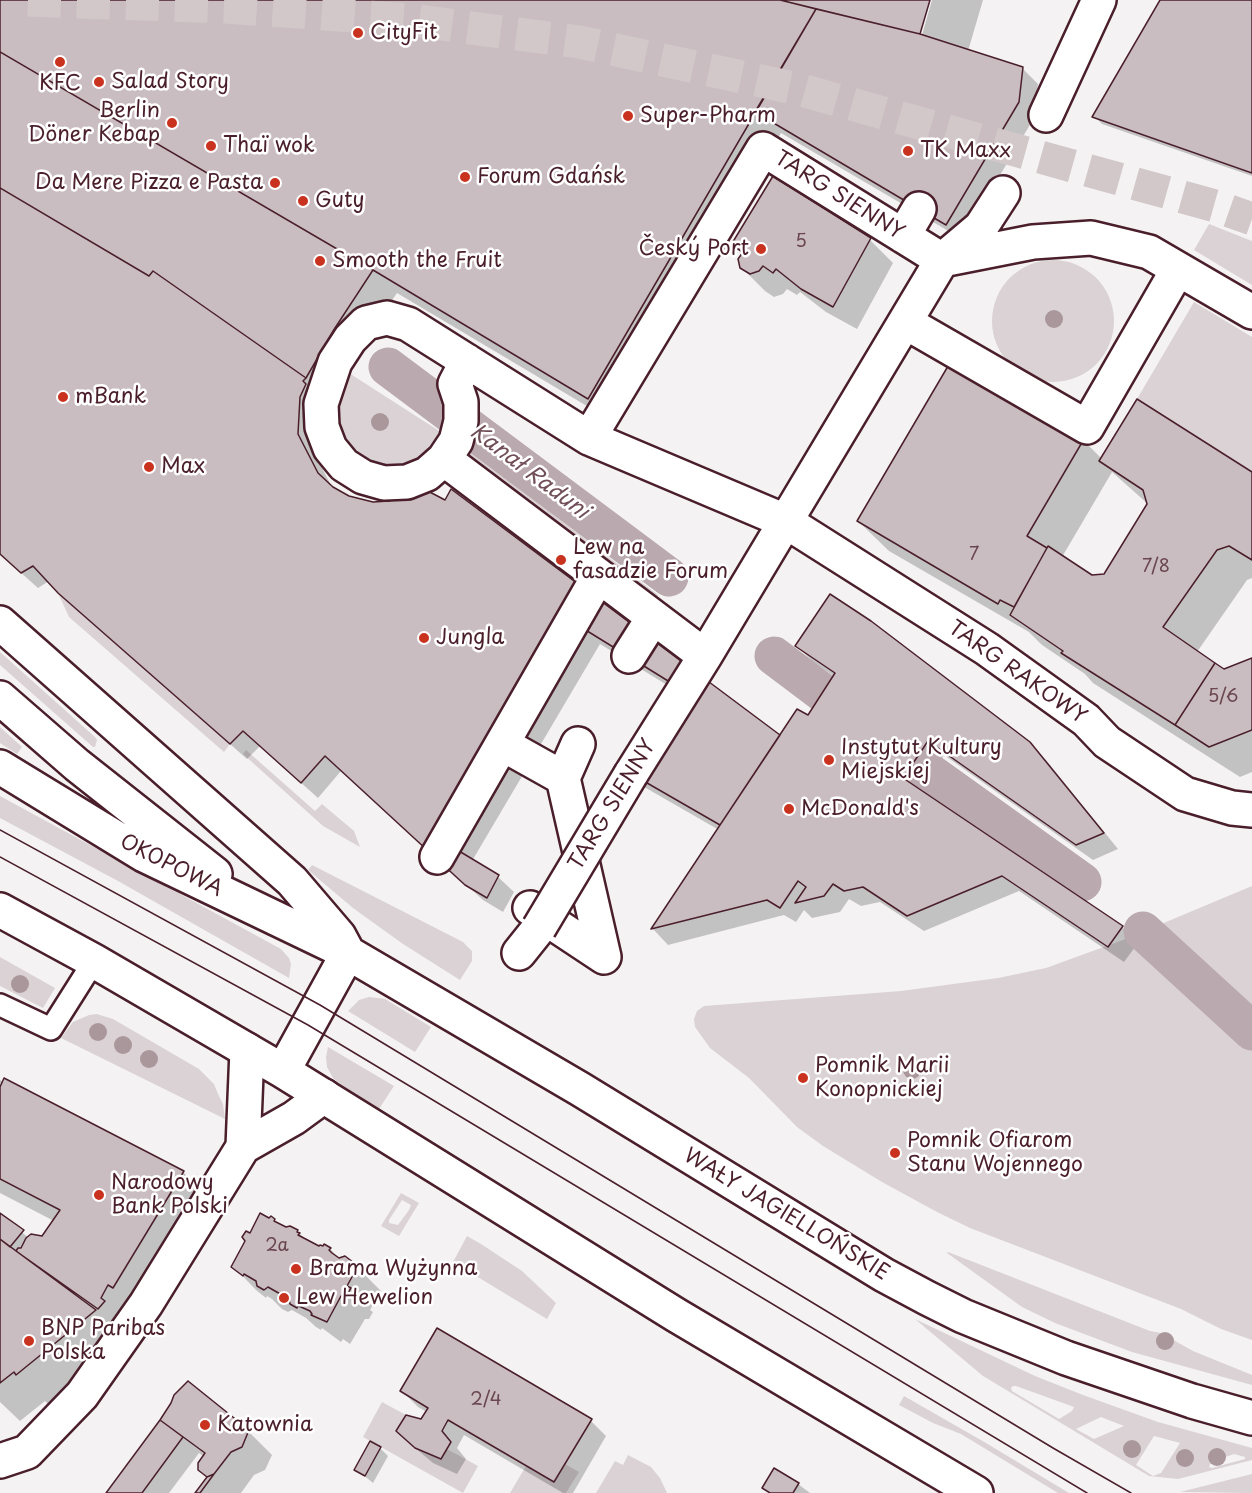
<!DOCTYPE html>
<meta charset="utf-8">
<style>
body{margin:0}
canvas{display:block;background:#f4f2f2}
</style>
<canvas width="1252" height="1493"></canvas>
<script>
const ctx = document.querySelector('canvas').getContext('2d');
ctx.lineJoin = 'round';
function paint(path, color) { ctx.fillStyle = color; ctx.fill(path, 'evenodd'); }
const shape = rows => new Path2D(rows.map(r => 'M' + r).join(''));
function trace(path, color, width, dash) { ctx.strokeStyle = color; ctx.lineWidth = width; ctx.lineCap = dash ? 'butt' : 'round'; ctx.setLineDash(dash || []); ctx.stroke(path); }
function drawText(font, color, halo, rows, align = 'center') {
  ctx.font = font + ' "Playpen Sans",sans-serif'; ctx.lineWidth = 5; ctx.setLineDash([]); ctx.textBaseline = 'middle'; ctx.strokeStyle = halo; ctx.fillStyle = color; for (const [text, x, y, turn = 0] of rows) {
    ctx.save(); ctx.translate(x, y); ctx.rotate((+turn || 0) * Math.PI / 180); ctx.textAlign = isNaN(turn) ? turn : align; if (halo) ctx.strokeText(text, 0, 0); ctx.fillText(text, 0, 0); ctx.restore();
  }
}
const green = shape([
 [1209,224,1252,241,1252,285,1194,250],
 '992 321a61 61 0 1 1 122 0a61 61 0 1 1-122 0Z',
 [1194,302,1252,337,1252,473,1137,399],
 [349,373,447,436,436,451,404,468,386,469,369,464,354,455,343,441,336,424,339,388],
 [464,446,658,595,653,604,458,457],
 [58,593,230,744,224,752,69,617],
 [0,652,95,737,97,740,95,747,93,747,0,665],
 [0,727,22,747,17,754,0,743],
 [246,750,315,811,322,804,354,831,360,847,323,826,243,754],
 [0,796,281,949,289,958,291,964,289,978,118,881,0,818],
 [312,865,463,942,472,951,472,961,460,980,403,944,353,908,308,870],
 [1252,886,1252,1340,1221,1329,1181,1309,970,1228,937,1212,882,1182,823,1146,797,1127,749,1078,710,1048,695,1027,694,1019,697,1011,704,1006,901,991,998,978,1046,968,1123,940],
 [0,957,55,988,43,1008,0,986],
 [369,997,385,999,431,1027,415,1052,348,1011,359,1000],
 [97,1014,113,1019,199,1069,214,1084,218,1094,223,1104,225,1119,61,1038,73,1022,89,1015],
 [328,1047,394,1086,379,1109,350,1092,333,1078,327,1067,326,1057],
 [401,1193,419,1203,399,1236,381,1226],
 [402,1200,411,1205,409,1210,398,1225,389,1223,389,1220],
 [467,1236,481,1244,522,1271,556,1303,547,1319,453,1262],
 [948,1252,1150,1331,1161,1333,1193,1351,1252,1375,1252,1385,1132,1352,1055,1323,1022,1307,947,1253],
 [915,1319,1035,1376,1083,1395,1158,1422,1252,1448,1252,1460,1178,1479,1149,1476,983,1376],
 [1013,1386,1016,1386,1074,1407,1072,1411,1059,1419,1012,1391,1011,1388],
 [1101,1417,1124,1426,1094,1439,1076,1429],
 [1154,1436,1180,1443,1161,1473,1153,1476,1136,1465],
 [1234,1454,1245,1457,1245,1459,1212,1468,1209,1467,1211,1462],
 [904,1396,986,1443,1069,1493,1058,1493,961,1434,933,1423,899,1405],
 [382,1402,406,1415,396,1431,415,1448,441,1459,447,1449,478,1466,463,1493,363,1437],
 [628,1455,651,1467,660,1478,667,1493,596,1493,615,1461,623,1465],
 [565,1464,579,1472,566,1493,510,1493,526,1466,554,1482],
 [1252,1474,1252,1493,1180,1492]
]);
const shadow = shape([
 [0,0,929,0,917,41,920,42,932,0,983,0,968,51,1022,68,1038,84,1034,118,962,239,781,133,612,421,397,293,316,413,313,451,332,487,780,737,808,717,835,677,812,661,797,646,1029,744,1046,760,1118,849,1093,860,944,755,920,792,1122,927,1138,943,1124,962,1019,891,924,931,880,902,861,906,849,899,840,912,812,918,804,910,796,922,784,915,668,945,653,929,719,830,639,784,672,688,600,644,472,861,498,877,514,892,503,912,483,900,341,771,318,798,260,746,247,759,76,609,49,581,38,588,0,554],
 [1162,0,1252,0,1252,176,1102,124,1094,116],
 [870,240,893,263,857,329,826,312,800,292,797,295,787,289,783,294,774,297,765,291,741,267,743,255,733,245],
 [1083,440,1102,459,1252,474,1252,578,1247,580,1197,652,1223,671,1252,659,1252,772,1240,777,1093,683,1085,674,1042,645,1029,632,889,551,858,521],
 [1112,472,1148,504,1104,575,1092,576,1062,557],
 [0,1080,183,1172,213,1203,126,1340,48,1404,45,1401,20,1421,0,1402,0,1215,29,1238,43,1238,54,1221,0,1193],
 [270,1220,274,1220,280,1226,297,1231,308,1242,319,1248,324,1246,330,1249,340,1259,357,1267,381,1291,370,1310,373,1312,369,1319,365,1319,350,1344,343,1339,341,1342,322,1328,321,1330,316,1327,306,1318,292,1310,288,1312,282,1309,272,1299,267,1296,266,1298,256,1290,233,1266,250,1235],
 [402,1391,591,1421,606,1436,573,1493,563,1493,464,1435,457,1448,466,1459,457,1474,433,1463,414,1447,421,1421,427,1412,418,1407],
 [162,1420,248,1431,272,1455,265,1470,254,1475,241,1493,197,1493,208,1478,204,1457,199,1453,169,1493,108,1493],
 [380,1448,388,1456,373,1483,356,1469],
 [798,1484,810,1493,769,1493,764,1488]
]);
const canal = shape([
 [388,367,669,577],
 [774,656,916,763,1082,882],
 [1143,931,1252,1031]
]);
const building = shape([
 [0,0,780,0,816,9,588,399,373,270,0,52,0,0],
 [780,0,930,0,920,34,780,0],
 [1160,0,1252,0,1252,173,1092,117,1160,0],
 [816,9,920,34,1023,67,1019,102,946,225,755,112,816,9],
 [0,52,373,270,335,328,306,378,153,271,149,276,0,188,0,52],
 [773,176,871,238,833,307,801,289,776,269,773,273,763,266,759,271,750,274,740,268,738,259,743,252,731,245,773,176],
 [0,188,149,276,153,271,306,378,303,381,306,384,300,397,298,434,318,473,333,487,349,496,373,502,389,501,426,490,445,500,451,489,780,735,720,825,621,768,673,684,584,629,454,848,499,875,487,898,465,885,325,756,301,783,243,731,230,744,58,593,33,566,21,573,0,554,0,188],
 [951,361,1084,439,1027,536,1047,548,1014,607,1000,600,998,604,857,521,951,361],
 [1137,399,1252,472,1252,560,1229,546,1217,550,1163,627,1215,663,1175,725,1061,653,1063,651,1010,615,1048,546,1092,575,1104,574,1147,504,1143,490,1099,461,1137,399],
 [830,594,871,621,1030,742,1104,833,1076,845,928,741,903,778,1123,926,1108,947,1002,876,907,916,863,887,844,891,833,884,824,896,795,903,806,887,798,881,780,908,767,900,651,929,797,709,808,715,835,673,795,646,830,594],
 [1252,658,1252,730,1209,747,1175,725,1215,663,1224,669,1252,658],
 [4,1078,184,1171,113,1288,108,1285,101,1298,105,1301,98,1309,16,1251,18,1248,21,1248,26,1238,31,1234,42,1236,60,1210,0,1179,0,1087,4,1078],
 [0,1213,24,1230,10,1247,0,1239,0,1213],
 [260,1213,269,1218,271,1216,275,1219,274,1221,286,1227,290,1226,298,1230,297,1232,300,1233,298,1235,319,1246,320,1245,323,1246,324,1244,331,1248,329,1250,332,1253,339,1258,345,1256,358,1266,347,1286,351,1288,346,1296,341,1296,327,1322,311,1315,312,1314,310,1311,301,1307,298,1306,297,1308,290,1304,289,1299,268,1287,264,1290,257,1286,256,1281,244,1274,243,1276,231,1267,245,1241,242,1237,246,1231,250,1233,260,1213],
 [0,1239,96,1310,16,1375,14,1372,0,1383,0,1239],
 [437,1328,592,1419,554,1482,448,1420,442,1431,451,1442,441,1459,415,1448,396,1431,406,1415,421,1419,428,1408,400,1391,437,1328],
 [188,1381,249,1430,242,1447,231,1452,214,1474,207,1477,198,1470,198,1463,205,1453,160,1420,171,1403,174,1395,188,1381],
 [160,1420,183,1437,142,1493,106,1493,160,1420],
 [370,1441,381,1447,365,1476,354,1470,370,1441],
 [774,1468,799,1483,793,1493,770,1493,762,1488,774,1468],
 [214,1474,200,1493,195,1493,207,1477,214,1474]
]);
const secondaryTunnel = shape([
 [28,0,226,7,410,20,579,42,798,89,1215,206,1252,219]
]);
const lane = shape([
 [0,1005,51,1029,94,961]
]);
const street = shape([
 [1046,115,1099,0],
 [903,236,919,209],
 [947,259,1033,242,1091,238,1149,252,1252,312],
 [905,322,1087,427,1178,269],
 [467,361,455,384,461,402,461,421,456,441,444,459,427,474,407,482,384,483,363,477,344,465,330,448,322,427,321,404,335,362,350,339,366,323,387,318,408,324,589,438,785,521,987,649,1086,720,1107,742,1185,794,1232,808,1252,810],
 [589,438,763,149,942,260],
 [444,459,705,656],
 [629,656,653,618],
 [513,750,563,778,604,957],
 [631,774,705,656,942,260,981,227,1003,193],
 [563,778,578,744],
 [437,857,598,577],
 [530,908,604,957],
 [519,953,539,928],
 [243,1147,247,1050],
 [0,1461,27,1452,82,1395,146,1304,243,1147,294,1118,324,1096]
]);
const primary = shape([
 [0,623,292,881,339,936,346,949],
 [0,698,77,765,215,874],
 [0,767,144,855,348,953,580,1089,884,1275,927,1298,963,1316,1066,1358,1192,1401,1252,1418],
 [0,910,94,961,283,1071,676,1315,976,1493],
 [283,1071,348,953]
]);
const tram = shape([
 [0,830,320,1005,1053,1448,1131,1493],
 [0,857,308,1025,1087,1493]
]);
const streetBridge = shape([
 [539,928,631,774]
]);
const trees = [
 [1054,319],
 [380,422],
 [20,984],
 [98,1032],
 [123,1045],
 [149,1059],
 [912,1070],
 [1165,1341],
 [1132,1449],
 [1217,1457],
 [1185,1458]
];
const markers = [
 [358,33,6,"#c8321e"],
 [60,62,6,"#c8321e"],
 [99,82,6,"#c8321e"],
 [628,116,6,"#c8321e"],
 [172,123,6,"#c8321e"],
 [211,146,6,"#c8321e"],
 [908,151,6,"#c8321e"],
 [465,177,6,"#c8321e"],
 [275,183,6,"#c8321e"],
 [303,201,6,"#c8321e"],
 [761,249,6,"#c8321e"],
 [320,261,6,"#c8321e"],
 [63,397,6,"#c8321e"],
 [149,467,6,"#c8321e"],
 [561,560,6,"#c8321e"],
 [424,638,6,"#c8321e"],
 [829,760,6,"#c8321e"],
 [789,809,6,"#c8321e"],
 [803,1078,6,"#c8321e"],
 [895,1153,6,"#c8321e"],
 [99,1195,6,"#c8321e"],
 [296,1269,6,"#c8321e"],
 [284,1298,6,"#c8321e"],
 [29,1341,6,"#c8321e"],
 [205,1425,6,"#c8321e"]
];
const numberNames = [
 ["5",801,242],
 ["7",974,555],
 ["7/8",1156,567],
 ["5/6",1223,697],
 ["2a",277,1246],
 ["2/4",486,1400]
];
const poiNames = [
 ["CityFit",370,33],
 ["Salad Story",111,82],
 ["KFC",60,84,"center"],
 ["Berlin",160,111,"right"],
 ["Döner Kebap",160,135,"right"],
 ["Super-Pharm",640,116],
 ["Thaï wok",223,146],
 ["TK Maxx",920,151],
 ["Forum Gdańsk",477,177],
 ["Da Mere Pizza e Pasta",263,183,"right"],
 ["Guty",315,201],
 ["Český Port",749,249,"right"],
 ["Smooth the Fruit",332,261],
 ["mBank",75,397],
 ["Max",161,467],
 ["Lew na",573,548],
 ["fasadzie Forum",573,572],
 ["Jungla",436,638],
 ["Instytut Kultury",841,748],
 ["Miejskiej",841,772],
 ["McDonald's",801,809],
 ["Pomnik Marii",815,1066],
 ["Konopnickiej",815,1090],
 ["Pomnik Ofiarom",907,1141],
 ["Stanu Wojennego",907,1165],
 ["Narodowy",111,1183],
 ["Bank Polski",111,1207],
 ["Brama Wyżynna",308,1269],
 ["Lew Hewelion",296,1298],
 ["BNP Paribas",41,1329],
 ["Polska",41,1353],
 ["Katownia",217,1425]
];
const streetNames = [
 ["TARG SIENNY",839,196,32],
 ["TARG RAKOWY",1017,673,35],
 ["TARG SIENNY",613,805,-59],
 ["OKOPOWA",171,866,27],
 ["WAŁY JAGIELLOŃSKIE",786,1215,31]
];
const waterNames = [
 ["Kanał Raduni",529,472,37]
];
paint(green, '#dbd2d5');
paint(shadow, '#0003');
trace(canal, '#baa9ae', 39);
paint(building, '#cabdc1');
trace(building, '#4a1f2b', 1.5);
trace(secondaryTunnel, '#d2c8ca', 33, [33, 16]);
trace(lane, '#4a1f2b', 26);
trace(street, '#4a1f2b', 38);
trace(primary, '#4a1f2b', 38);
trace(lane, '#fff', 21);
trace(street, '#fff', 33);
trace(primary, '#fff', 33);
trace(tram, '#4a1f2b', 1.5);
trace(streetBridge, '#4a1f2b', 38, []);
trace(streetBridge, '#fff', 33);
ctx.fillStyle = '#aa979c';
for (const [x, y] of trees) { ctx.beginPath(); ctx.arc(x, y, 9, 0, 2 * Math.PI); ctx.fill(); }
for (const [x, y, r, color] of markers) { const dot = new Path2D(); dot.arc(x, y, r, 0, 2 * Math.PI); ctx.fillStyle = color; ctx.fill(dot); trace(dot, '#fff', 2); }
drawText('18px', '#6a4650', null, numberNames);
drawText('21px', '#4a1f2b', '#fff', poiNames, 'left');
drawText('21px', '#4a1f2b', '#fff', streetNames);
drawText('italic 22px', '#714f59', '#fff', waterNames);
</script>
